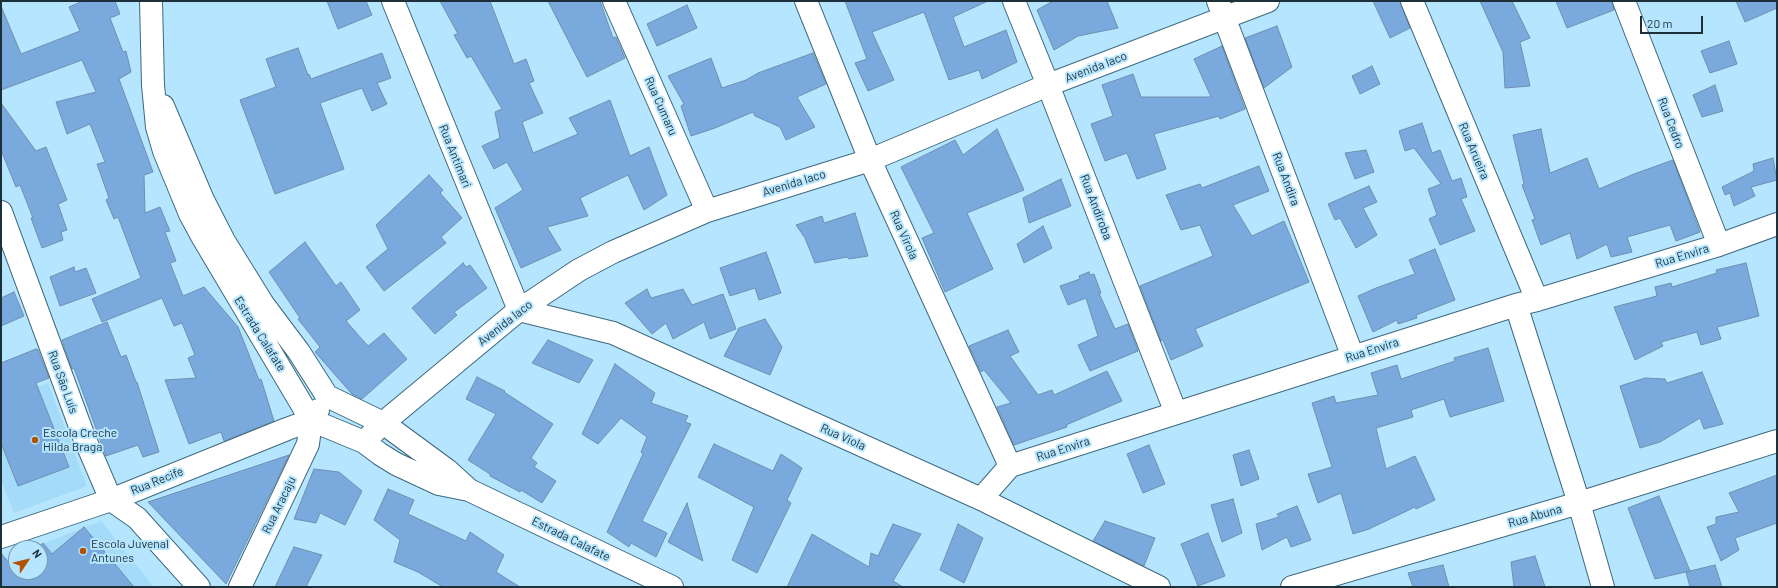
<!DOCTYPE html>
<meta charset="utf-8">
<style>
body{margin:0}
#map{position:relative;width:1778px;height:588px;overflow:hidden;background:#b6e6ff;font-family:Barlow,sans-serif}
canvas{display:block}
.frame{position:absolute;inset:0;border:2px solid #1d3039;pointer-events:none}
.north{position:absolute;left:8px;top:540px;width:40px;height:40px;box-sizing:border-box;background:#b6e6ff;border:1px solid #799db0;border-radius:50%;rotate:55deg;font-size:11px;font-weight:700;line-height:16px;text-align:center;color:#1d3039}
.north::after{content:'';display:block;margin:auto;width:14px;height:18px;background:#b15300;clip-path:polygon(50% 0,100% 100%,50% 72%,0 100%)}
.scale{position:absolute;left:1640px;top:16px;width:63px;height:18px;box-sizing:border-box;border:2px solid #1d3039;border-top:0;padding-left:5px;font-size:12px;line-height:14px;white-space:nowrap;color:#1d3039;-webkit-text-stroke:3px #b6e6ff;paint-order:stroke}
</style>
<div id="map">
<canvas width="1778" height="588"></canvas>
<div class="frame"></div>
<div class="north">N</div>
<div class="scale">20 m</div>
</div>
<script>
const ctx = document.querySelector('canvas').getContext('2d');
ctx.lineJoin = 'round';
function paint(path, color) { ctx.fillStyle = color; ctx.fill(path, 'evenodd'); }
const shape = rows => new Path2D(rows.map(r => 'M' + r).join(''));
function trace(path, color, width, dash) { ctx.strokeStyle = color; ctx.lineWidth = width; ctx.lineCap = dash ? 'butt' : 'round'; ctx.setLineDash(dash || []); ctx.stroke(path); }
function drawText(font, color, halo, rows, align = 'center') {
  ctx.font = font + ' Barlow,sans-serif'; ctx.lineWidth = 4; ctx.setLineDash([]); ctx.textBaseline = 'middle'; ctx.strokeStyle = halo; ctx.fillStyle = color; for (const [text, x, y, turn = 0] of rows) {
    ctx.save(); ctx.translate(x, y); ctx.rotate((+turn || 0) * Math.PI / 180); ctx.textAlign = isNaN(turn) ? turn : align; if (halo) ctx.strokeText(text, 0, 0); ctx.fillText(text, 0, 0); ctx.restore();
  }
}
const built = shape([
 [48,383,87,486,14,513,1,480,1,400],
 [101,521,154,587,1,587,1,560,16,554,16,572,40,572,40,548,31,548]
]);
const building = shape([
 [83,1,115,1,120,14,110,18,123,52,126,51,131,72,119,79,153,172,144,175,145,213,160,207,170,231,165,232,176,261,170,263,183,296,204,287,238,327,259,380,261,379,274,421,227,440,224,441,221,432,189,444,165,380,196,378,188,358,195,355,182,323,174,326,162,298,102,322,92,299,141,278,118,217,114,219,106,200,109,198,97,164,105,162,90,124,67,134,56,102,96,92,82,60,1,90,1,6,21,54,80,31,69,7,83,1],
 [327,1,366,1,372,15,338,29,327,1],
 [440,1,490,1,514,64,526,59,534,81,529,83,543,113,522,122,533,153,578,134,569,118,610,100,630,156,649,147,667,195,644,210,628,175,580,198,588,216,547,227,561,250,521,268,495,208,523,190,507,162,494,169,482,146,500,138,495,112,502,109,471,56,467,58,454,35,458,34,440,1],
 [548,1,600,1,613,38,616,37,625,58,587,77,548,1],
 [845,1,988,1,953,17,964,47,1006,30,1017,62,982,79,979,70,949,80,924,12,872,32,894,80,868,91,855,63,867,59,845,1],
 [1053,1,1107,1,1118,28,1078,36,1054,50,1037,10,1053,1],
 [1373,1,1400,1,1410,28,1390,38,1373,1],
 [1480,1,1512,1,1530,38,1520,42,1530,86,1505,88,1503,52,1480,1],
 [1556,1,1612,1,1614,10,1567,28,1556,1],
 [1736,1,1777,1,1777,8,1745,22,1736,1],
 [687,5,697,28,657,46,647,24,687,5],
 [1277,26,1292,67,1264,88,1245,38,1277,26],
 [1729,41,1737,64,1710,73,1701,51,1729,41],
 [1222,46,1245,109,1220,119,1219,116,1154,134,1166,169,1137,179,1127,153,1105,161,1091,124,1113,116,1102,85,1133,74,1141,97,1211,97,1194,59,1222,46],
 [298,48,308,75,309,74,311,79,382,53,391,78,377,83,387,104,372,111,362,88,320,103,344,169,275,194,240,100,276,87,266,59,298,48],
 [813,53,826,84,797,97,815,127,786,140,780,127,755,116,753,112,715,128,691,136,681,106,684,104,668,76,711,58,722,88,746,80,758,73,813,53],
 [1372,66,1380,84,1360,94,1352,76,1372,66],
 [1715,85,1723,111,1702,117,1693,95,1715,85],
 [1,103,36,151,46,147,67,200,58,204,67,230,61,232,63,240,42,248,31,218,33,218,20,185,16,187,1,150,1,103],
 [1422,123,1432,153,1440,150,1452,181,1461,178,1467,197,1461,199,1475,231,1440,245,1429,219,1437,215,1428,189,1441,184,1414,148,1405,151,1399,131,1422,123],
 [997,129,1024,190,967,213,993,269,945,292,922,238,934,233,901,167,955,140,963,155,997,129],
 [1541,129,1550,173,1587,158,1599,189,1634,174,1673,160,1700,232,1676,241,1670,225,1627,237,1632,252,1611,257,1607,244,1577,259,1570,233,1541,245,1532,220,1535,219,1522,185,1524,184,1513,135,1541,129],
 [1366,150,1374,172,1355,179,1345,153,1366,150],
 [1773,158,1777,180,1751,187,1755,196,1734,206,1730,193,1725,195,1722,187,1754,171,1753,164,1773,158],
 [1259,166,1269,191,1233,205,1252,236,1284,221,1309,282,1195,329,1203,346,1171,360,1163,340,1161,341,1140,286,1213,256,1200,225,1181,230,1166,195,1200,184,1202,188,1259,166],
 [429,175,443,190,440,193,462,218,441,237,446,243,384,291,366,267,388,249,376,225,429,175],
 [1061,179,1071,206,1029,223,1023,198,1061,179],
 [1369,186,1377,202,1363,208,1377,235,1356,248,1340,218,1335,220,1328,204,1369,186],
 [855,213,868,256,849,259,847,257,815,263,805,238,796,225,822,216,824,223,855,213],
 [1043,226,1052,248,1024,263,1017,244,1043,226],
 [305,242,336,286,341,282,360,310,346,321,368,346,384,333,407,359,362,399,352,394,315,352,320,347,298,319,300,318,269,272,305,242],
 [1435,249,1455,300,1416,315,1417,318,1398,324,1397,320,1373,332,1358,296,1376,288,1415,274,1409,260,1435,249],
 [766,252,781,293,759,300,755,288,730,296,720,268,766,252],
 [463,263,466,267,470,265,487,288,454,312,457,315,435,334,412,308,463,263],
 [1746,263,1759,316,1717,327,1721,339,1701,345,1697,332,1661,342,1663,346,1635,360,1614,307,1657,296,1655,287,1671,283,1672,287,1717,273,1716,270,1746,263],
 [74,267,75,272,86,268,96,293,60,306,50,277,74,267],
 [1089,272,1090,275,1094,274,1101,293,1099,293,1115,329,1128,324,1138,351,1090,371,1078,345,1098,336,1086,298,1068,305,1060,286,1080,279,1079,276,1089,272],
 [647,289,651,298,683,289,692,305,723,294,736,329,710,339,704,322,673,339,666,323,652,334,625,303,647,289],
 [14,292,24,316,1,326,1,298,14,292],
 [765,319,782,347,770,375,724,356,739,328,765,319],
 [107,322,121,357,126,355,136,382,137,382,159,452,143,457,138,445,106,456,74,368,72,369,62,340,107,322],
 [1008,330,1019,352,1010,356,1038,395,1052,390,1054,395,1107,371,1122,401,1066,425,1067,427,1014,445,997,407,1011,403,984,370,981,372,969,346,1008,330],
 [548,340,593,360,579,383,532,363,548,340],
 [1488,348,1504,401,1450,417,1444,399,1411,410,1413,417,1376,428,1386,469,1415,456,1435,500,1416,509,1415,507,1369,529,1353,534,1341,493,1318,503,1308,474,1332,467,1312,403,1334,396,1336,403,1378,395,1371,373,1397,365,1401,379,1455,361,1454,358,1488,348],
 [36,349,38,350,49,378,36,383,69,467,18,486,1,443,1,363,36,349],
 [615,364,655,393,651,403,688,416,685,422,691,424,642,521,667,533,656,557,631,543,629,547,607,532,643,454,641,452,647,437,621,418,598,444,582,434,615,364],
 [1702,372,1723,424,1704,429,1700,418,1660,442,1640,448,1620,386,1645,378,1665,379,1667,383,1702,372],
 [477,377,505,391,504,392,553,424,531,458,537,463,534,467,556,481,542,503,521,490,520,492,490,476,490,474,468,460,496,414,466,399,477,377],
 [714,444,773,471,781,454,802,468,787,500,791,503,757,573,732,560,754,507,698,477,714,444],
 [1149,445,1165,484,1143,493,1127,454,1149,445],
 [1249,450,1259,479,1241,486,1233,455,1249,450],
 [289,455,226,584,148,502,289,455],
 [314,469,339,472,362,491,345,525,320,513,316,523,294,519,314,469],
 [1777,475,1777,523,1735,538,1739,550,1721,561,1707,527,1716,524,1716,517,1739,512,1729,493,1777,475],
 [388,489,414,500,408,514,466,541,470,532,504,555,496,572,520,587,443,587,418,572,394,562,400,540,374,520,388,489],
 [1659,496,1690,571,1655,579,1628,508,1659,496],
 [1233,499,1242,533,1222,542,1211,505,1233,499],
 [687,503,694,528,703,561,668,542,687,503],
 [1297,506,1311,540,1291,547,1287,537,1262,550,1256,524,1279,517,1277,514,1297,506],
 [1105,521,1155,538,1144,566,1093,541,1105,521],
 [893,524,921,534,893,581,903,587,787,587,812,534,869,567,871,553,878,556,893,524],
 [958,524,983,538,964,583,940,570,958,524],
 [84,527,134,587,1,587,1,553,13,568,16,566,16,572,40,572,40,548,37,548,43,543,52,554,84,527],
 [1208,533,1225,576,1198,586,1181,544,1208,533],
 [294,547,322,555,306,587,275,587,294,547],
 [1535,556,1545,587,1514,587,1511,562,1535,556],
 [1443,565,1449,587,1413,587,1408,573,1443,565],
 [1715,565,1722,587,1690,587,1686,572,1715,565]
]);
const minor = shape([
 [151,1,153,85,157,127,164,151,190,214,203,238,311,420,364,442,380,454,396,464,439,484,469,490,672,587],
 [393,1,519,310,613,333,981,499,1159,587],
 [614,1,707,211],
 [806,1,870,160,1010,466],
 [1014,1,1048,85,1176,413],
 [1218,1,1353,357],
 [1412,1,1537,300],
 [1624,1,1719,245],
 [163,106,203,200,224,241,263,304,299,352,327,396,383,423,447,470,469,490],
 [1,212,84,437,111,500,137,518,199,587],
 [1516,305,1579,503,1603,587],
 [364,442,383,423,519,310,579,270,613,252,707,211,870,160,1048,85,1268,1],
 [981,499,1010,466,1516,305,1537,300,1719,245,1777,224],
 [1,537,111,500,287,429,311,420],
 [240,587,308,444,311,420,318,410],
 [1292,587,1579,503,1777,441]
]);
const markers = [
 [35,440,4,"#b15300"],
 [83,551,4,"#b15300"]
];
const streetNames = [
 ["Avenida Iaco",1096,67,-21],
 ["Rua Cumaru",661,106,66],
 ["Rua Cedro",1671,123,69],
 ["Rua Arueira",1474,151,67],
 ["Rua Antimari",455,156,68],
 ["Rua Andira",1286,179,69],
 ["Avenida Iaco",794,183,-17],
 ["Rua Andiroba",1096,207,69],
 ["Rua Virola",904,235,66],
 ["Rua Envira",1682,256,-17],
 ["Avenida Iaco",505,323,-38],
 ["Estrada Calafate",260,334,58],
 ["Rua Envira",1372,350,-18],
 ["Rua São Luís",63,382,70],
 ["Rua Viola",843,437,24],
 ["Rua Envira",1063,449,-18],
 ["Rua Recife",157,481,-22],
 ["Rua Aracaju",279,505,-64],
 ["Rua Abuna",1535,516,-16],
 ["Estrada Calafate",571,539,26]
];
const poiNames = [
 ["Escola Creche",43,433],
 ["Hilda Braga",43,447],
 ["Escola Juvenal",91,544],
 ["Antunes",91,558]
];
paint(built, '#a3dbf8');
paint(building, '#7aa9dd');
trace(building, '#708eaf', 1);
trace(minor, '#3d697f', 24);
trace(minor, '#fff', 22);
for (const [x, y, r, color] of markers) { const dot = new Path2D(); dot.arc(x, y, r, 0, 2 * Math.PI); ctx.fillStyle = color; ctx.fill(dot); trace(dot, '#b6e6ff', 1.5); }
drawText('12px', '#1d3039', '#b6e6ff', streetNames);
drawText('12px', '#1d3039', '#b6e6ff', poiNames, 'left');
</script>
